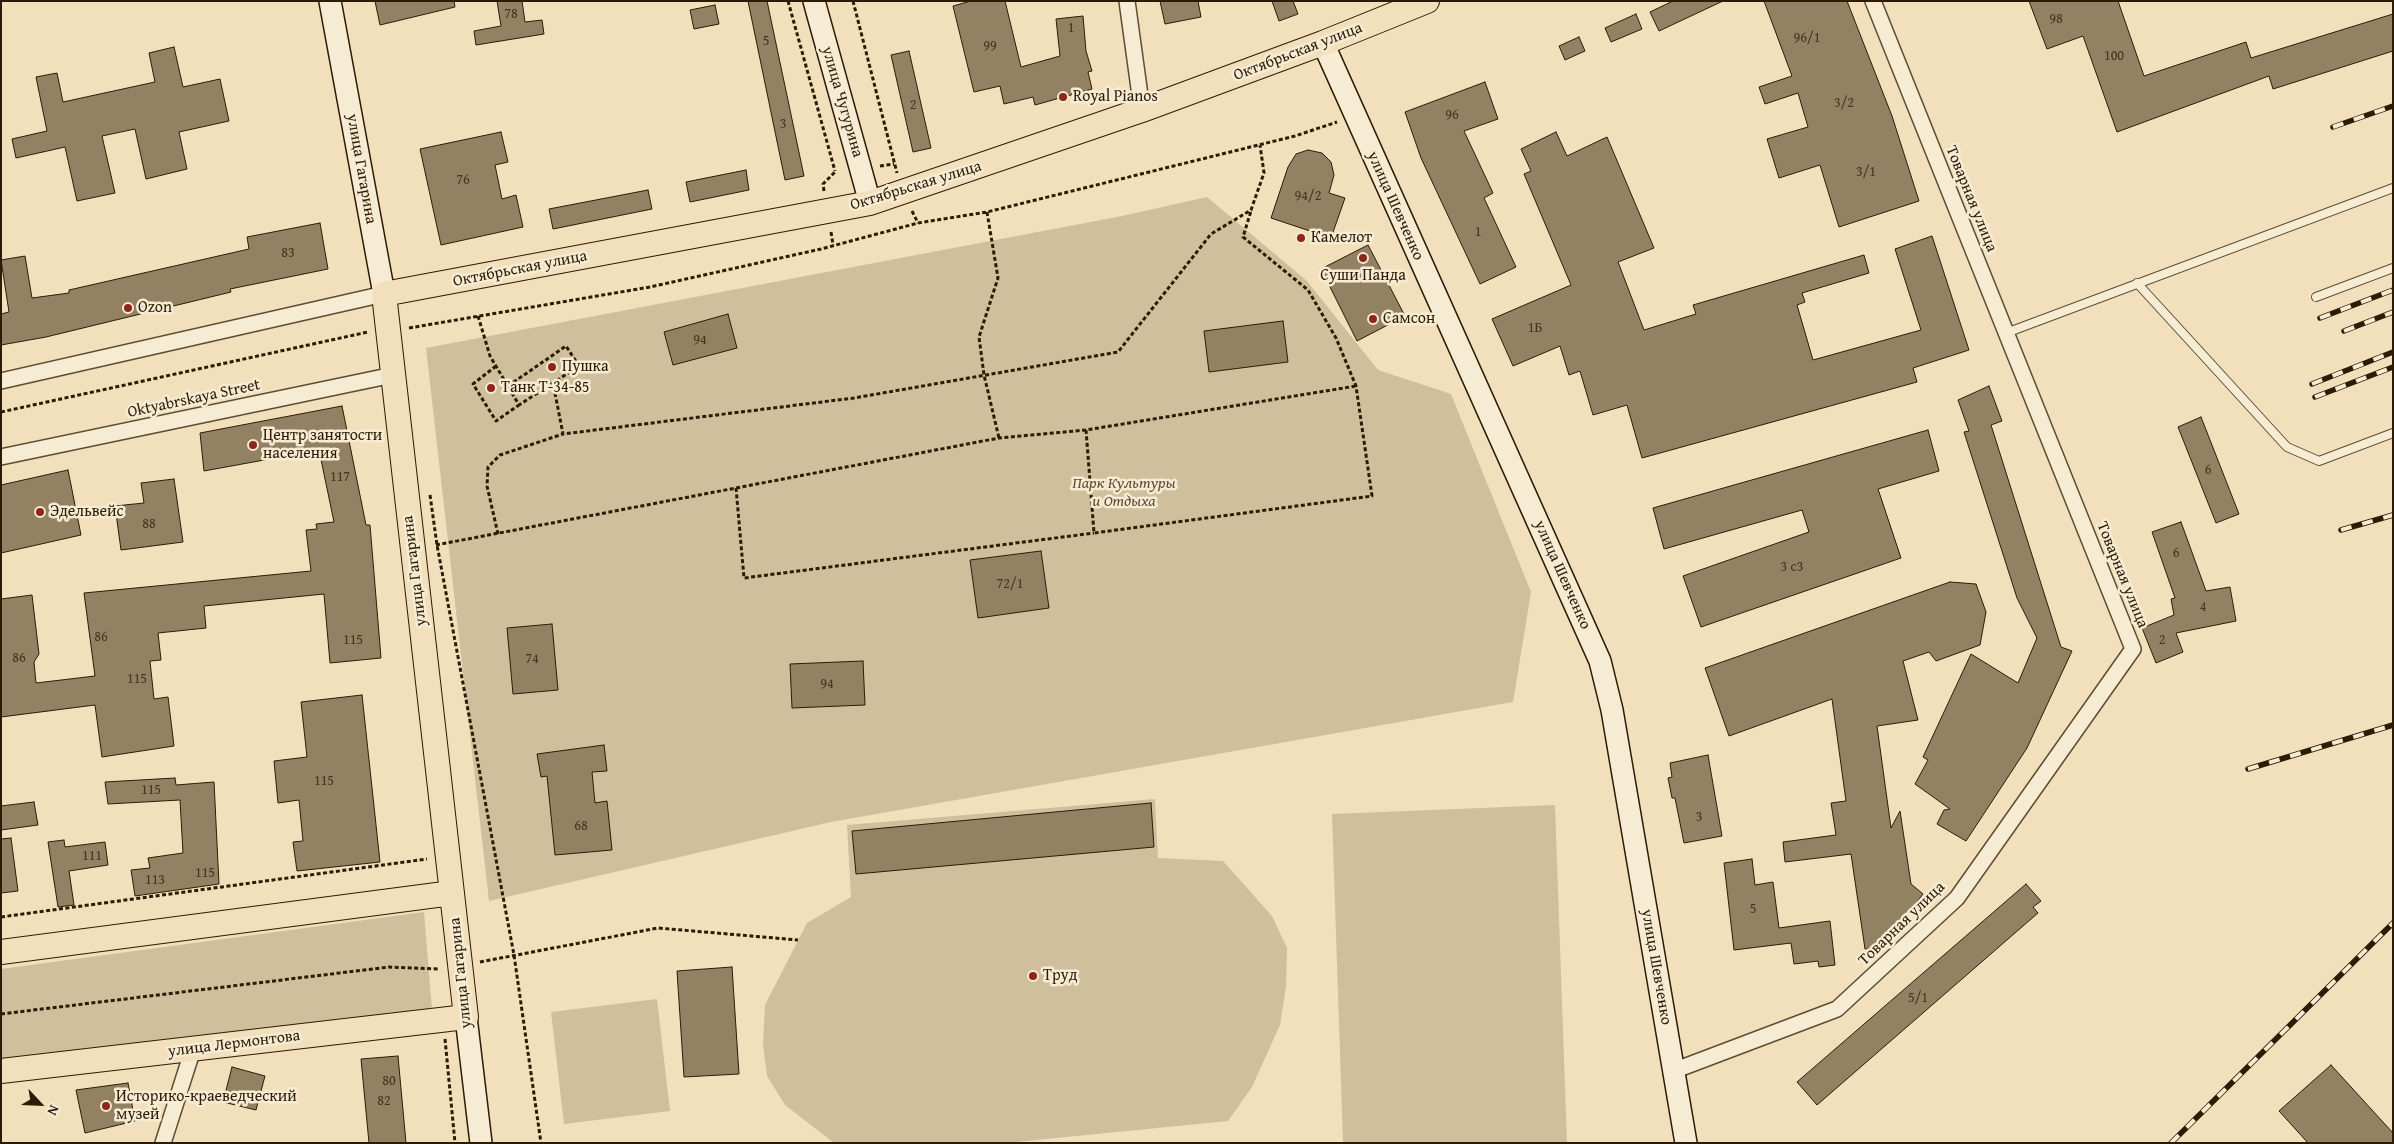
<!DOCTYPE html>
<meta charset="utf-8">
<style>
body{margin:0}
#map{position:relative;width:2394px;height:1144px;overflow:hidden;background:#f1e0bb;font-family:"Gentium Book Plus",serif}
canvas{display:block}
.frame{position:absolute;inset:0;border:2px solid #2d1b05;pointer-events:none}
.north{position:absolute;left:15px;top:1079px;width:50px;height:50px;-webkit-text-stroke:4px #f6ebd3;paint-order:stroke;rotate:115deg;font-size:14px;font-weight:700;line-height:20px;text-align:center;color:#2d1b05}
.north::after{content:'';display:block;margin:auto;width:18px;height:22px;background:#2d1b05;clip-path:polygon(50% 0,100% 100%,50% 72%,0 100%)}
</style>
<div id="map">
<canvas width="2394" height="1144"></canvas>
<div class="frame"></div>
<div class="north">N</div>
</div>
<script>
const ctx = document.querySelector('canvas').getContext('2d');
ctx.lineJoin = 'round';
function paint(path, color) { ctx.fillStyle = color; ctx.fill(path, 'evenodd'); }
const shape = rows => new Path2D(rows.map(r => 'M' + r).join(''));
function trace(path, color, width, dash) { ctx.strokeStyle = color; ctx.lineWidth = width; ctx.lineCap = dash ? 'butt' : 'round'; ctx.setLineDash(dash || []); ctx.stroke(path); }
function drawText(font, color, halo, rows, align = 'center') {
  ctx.font = font + ' "Gentium Book Plus",serif'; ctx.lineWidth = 5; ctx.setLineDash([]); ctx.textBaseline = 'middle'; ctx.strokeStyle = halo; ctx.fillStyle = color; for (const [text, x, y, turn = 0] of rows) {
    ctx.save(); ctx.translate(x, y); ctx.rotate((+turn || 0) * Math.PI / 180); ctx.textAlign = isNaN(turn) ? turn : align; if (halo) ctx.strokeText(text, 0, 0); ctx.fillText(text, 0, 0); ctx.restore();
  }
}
const green = shape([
 [1207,197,1307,281,1378,370,1451,394,1531,592,1513,702,831,822,489,901,426,348,1122,216],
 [1155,799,1158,858,1223,861,1272,916,1287,948,1286,987,1280,1025,1252,1087,1228,1121,1006,1143,834,1143,785,1105,767,1076,763,1044,765,1005,807,923,851,897,847,825],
 [1555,805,1567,1143,1343,1143,1332,814],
 [424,912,432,1010,1,1059,1,969],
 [657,999,670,1111,564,1124,551,1012]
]);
const building = shape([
 [375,1,454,1,455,7,380,25,375,1],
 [497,1,522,1,525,22,542,20,544,34,476,45,474,31,501,26,497,1],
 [748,1,767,1,804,176,785,180,748,1],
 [971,1,1005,1,1021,67,1060,56,1056,19,1083,16,1086,51,1092,71,1088,72,1092,89,1035,105,1033,97,1004,104,1000,86,974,92,953,6,971,1],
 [1160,1,1198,1,1201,17,1165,24,1160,1],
 [1272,1,1293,1,1298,14,1279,21,1272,1],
 [1673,1,1723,1,1659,31,1650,12,1673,1],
 [1764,1,1847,1,1892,116,1919,201,1839,227,1820,165,1779,178,1767,139,1808,127,1798,93,1765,104,1759,87,1792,76,1764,1],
 [2029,1,2118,1,2144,76,2246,42,2251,58,2393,14,2393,51,2273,89,2269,76,2117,132,2083,36,2047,49,2029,1],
 [715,5,719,24,694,29,690,10,715,5],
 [1636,14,1642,29,1611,42,1605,28,1636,14],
 [1579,37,1585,51,1565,60,1559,46,1579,37],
 [174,47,183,87,220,79,229,121,179,132,187,169,146,179,135,129,102,136,115,193,77,201,65,147,16,158,12,139,47,131,36,77,57,73,63,102,155,82,149,53,174,47],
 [909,51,931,148,913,152,891,55,909,51],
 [1485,82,1498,119,1464,131,1493,193,1484,198,1516,267,1480,284,1421,158,1405,112,1485,82],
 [501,132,508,162,495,165,502,199,516,195,523,227,441,245,420,149,501,132],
 [1556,132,1567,156,1607,137,1654,248,1618,262,1644,330,1696,314,1693,305,1864,255,1869,273,1802,293,1805,302,1797,305,1813,360,1921,330,1895,249,1932,236,1969,350,1913,368,1917,382,1642,458,1627,405,1593,415,1580,371,1569,375,1560,346,1513,366,1492,319,1571,285,1524,174,1531,171,1521,149,1556,132],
 [1308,150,1322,153,1331,162,1334,175,1329,193,1345,198,1331,238,1271,218,1288,167,1296,154,1308,150],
 [746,170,749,190,690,202,686,182,746,170],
 [648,190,652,209,553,229,549,209,648,190],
 [320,223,328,269,230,289,231,292,46,337,1,345,1,314,9,312,1,260,25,256,32,298,69,293,69,290,249,249,247,237,320,223],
 [1368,245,1405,316,1357,341,1321,269,1368,245],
 [728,314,737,348,673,365,664,332,728,314],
 [1283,321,1288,362,1209,372,1204,331,1283,321],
 [1989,386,2002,421,1991,425,2061,647,2072,651,2027,748,1966,841,1937,824,1944,810,1950,809,1915,784,1928,760,1923,757,1971,654,2018,683,2037,638,2017,598,1964,432,1969,431,1958,400,1989,386],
 [342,406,366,525,370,525,381,658,330,663,324,594,204,606,206,628,158,633,161,660,150,661,154,699,168,697,174,746,102,757,95,705,1,717,1,599,32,595,39,654,34,662,36,683,95,676,84,593,311,571,306,530,317,529,316,524,334,522,319,450,204,471,200,433,342,406],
 [2201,417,2239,514,2216,523,2178,427,2201,417],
 [1928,430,1939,471,1878,489,1901,558,1701,627,1683,576,1809,532,1802,510,1664,549,1653,508,1928,430],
 [68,470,81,535,1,553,1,485,68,470],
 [174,479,183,542,121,550,115,506,144,503,141,483,174,479],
 [2181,522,2206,591,2230,587,2236,621,2176,633,2183,652,2156,663,2142,628,2174,615,2171,599,2175,598,2152,532,2181,522],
 [1041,551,1049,608,978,618,970,560,1041,551],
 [1950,582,1976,584,1986,612,1980,645,1936,661,1929,652,1903,661,1918,720,1877,726,1891,828,1900,811,1911,884,1923,894,1883,947,1865,949,1851,854,1785,862,1783,842,1836,835,1831,803,1846,801,1832,699,1729,736,1705,668,1950,582],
 [552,624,558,690,513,694,507,628,552,624],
 [863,661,865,705,792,708,790,664,863,661],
 [362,695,380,862,297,871,293,842,303,841,299,800,278,803,274,761,307,757,301,702,362,695],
 [604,745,607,771,592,772,595,803,607,801,612,850,555,855,547,776,541,777,537,754,604,745],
 [1708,755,1722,836,1684,843,1675,798,1672,798,1668,778,1672,777,1670,763,1708,755],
 [175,778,176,785,214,782,219,884,135,896,131,870,150,868,148,858,183,853,180,800,108,804,105,782,175,778],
 [34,802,38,825,1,830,1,806,34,802],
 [1151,803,1154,847,856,874,852,831,1151,803],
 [11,838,18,891,1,893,1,839,11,838],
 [64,840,65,847,105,842,108,865,69,871,74,905,58,907,48,842,64,840],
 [1752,859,1755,885,1773,882,1779,928,1830,921,1835,965,1819,967,1818,961,1794,964,1791,943,1734,950,1724,863,1752,859],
 [2026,884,2041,901,2033,907,2038,913,1817,1105,1797,1082,2026,884],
 [732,967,739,1074,684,1077,677,971,732,967],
 [398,1056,406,1143,369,1143,361,1059,398,1056],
 [2331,1065,2393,1133,2393,1143,2308,1143,2279,1111,2331,1065],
 [232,1067,265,1076,256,1110,223,1102,232,1067],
 [128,1083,135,1121,85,1133,76,1090,128,1083]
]);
const path = shape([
 [788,1,835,171],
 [853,1,897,173],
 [880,166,894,164],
 [824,191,823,184,836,171],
 [912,211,918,223],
 [987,212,998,278,979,337,984,375,999,438],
 [831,232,833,245],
 [478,316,490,356,519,405,553,383,563,434,854,398,1118,352,1211,234,1251,210,1264,173,1260,145],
 [409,328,650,287,821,249,918,223,987,212,1295,136,1337,122],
 [496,366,473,384,496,421,519,405],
 [508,386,566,346,579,366,553,383],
 [1,412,368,332],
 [1086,430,1094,533,1372,496,1356,386,1336,338,1308,290,1243,237,1251,211],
 [736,488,744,578,1094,533],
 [430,495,437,545,514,955,541,1143],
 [498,534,487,486,488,467,500,455,563,434],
 [436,545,999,438,1086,430,1356,386],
 [1,917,427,859],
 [480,962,658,928,798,940],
 [1,1014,389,967,439,969],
 [445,1039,455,1143]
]);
const lane = shape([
 [2137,283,2287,447,2319,461,2393,433],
 [2316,297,2393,268],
 [2006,333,2393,188]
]);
const street = shape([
 [1127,1,1142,110],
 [1,381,384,294],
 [1,457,393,375],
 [1673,1071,1837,1009,1957,898,2133,649,1873,1],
 [163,1143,193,1049]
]);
const secondary = shape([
 [330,1,384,294],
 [814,1,870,203],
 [1323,43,1600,661,1612,710,1686,1143],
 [466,1017,481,1143]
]);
const primary = shape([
 [1,952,452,893],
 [1,1071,466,1017,384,294,870,203,1142,110,1323,43,1427,1]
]);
const rail = shape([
 [2333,127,2393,106],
 [2320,318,2393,290],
 [2344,331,2393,312],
 [2312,384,2393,352],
 [2315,397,2393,367],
 [2341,530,2393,515],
 [2248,769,2393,725],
 [2171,1143,2393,923]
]);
const markers = [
 [1063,97,5,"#8f2418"],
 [1301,238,5,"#8f2418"],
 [1363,258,5,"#8f2418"],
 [128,308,5,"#8f2418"],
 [1373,319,5,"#8f2418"],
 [552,367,5,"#8f2418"],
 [491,388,5,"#8f2418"],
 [253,445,5,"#8f2418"],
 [40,512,5,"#8f2418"],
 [1033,976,5,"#8f2418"],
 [106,1106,5,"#8f2418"]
];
const numberNames = [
 ["78",511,14],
 ["98",2056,19],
 ["1",1071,28],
 ["96/1",1807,38],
 ["5",766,41],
 ["99",990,46],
 ["100",2114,56],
 ["3/2",1844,103],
 ["2",913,105],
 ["96",1452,115],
 ["3",783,124],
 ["3/1",1866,172],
 ["76",463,180],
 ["94/2",1308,196],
 ["1",1478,232],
 ["83",288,253],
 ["1Б",1535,328],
 ["94",700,340],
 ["6",2208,470],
 ["117",340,477],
 ["88",149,524],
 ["6",2176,553],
 ["3 с3",1792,567],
 ["72/1",1010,584],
 ["4",2203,607],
 ["86",101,637],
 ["115",353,640],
 ["2",2162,640],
 ["86",19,658],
 ["74",532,659],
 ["115",137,679],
 ["94",827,684],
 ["115",324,781],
 ["115",151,790],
 ["3",1699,817],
 ["68",581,826],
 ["111",92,856],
 ["115",205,873],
 ["113",155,880],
 ["5",1753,909],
 ["5/1",1918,998],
 ["80",389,1081],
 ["82",384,1101]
];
const streetNames = [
 ["Октябрьская улица",1298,52,-21],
 ["улица Чугурина",842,102,74],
 ["улица Гагарина",361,169,80],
 ["Октябрьская улица",916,186,-17],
 ["Товарная улица",1971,199,68],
 ["улица Шевченко",1395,206,66],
 ["Октябрьская улица",520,269,-11],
 ["Oktyabrskaya Street",194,399,-12],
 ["улица Гагарина",415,571,-97],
 ["улица Шевченко",1562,575,66],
 ["Товарная улица",2122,575,68],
 ["Товарная улица",1902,924,-44],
 ["улица Шевченко",1656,967,80],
 ["улица Гагарина",461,973,-96],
 ["улица Лермонтова",234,1044,-7]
];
const poiNames = [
 ["Royal Pianos",1073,97],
 ["Камелот",1311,238],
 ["Суши Панда",1363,276,"center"],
 ["Ozon",138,308],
 ["Самсон",1383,319],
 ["Пушка",562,367],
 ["Танк Т-34-85",501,388],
 ["Центр занятости",263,436],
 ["населения",263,454],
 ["Эдельвейс",50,512],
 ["Труд",1043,976],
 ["Историко-краеведческий",116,1097],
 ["музей",116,1115]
];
const parkNames = [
 ["Парк Культуры",1124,484],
 ["и Отдыха",1124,502]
];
paint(green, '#d0bf9c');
paint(building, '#938164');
trace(building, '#2d1b05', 1);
trace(lane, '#5e4c32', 10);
trace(street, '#5e4c32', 18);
trace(secondary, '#2d1b05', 24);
trace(primary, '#2d1b05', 26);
trace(path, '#2d1b05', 3, [4, 2.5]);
trace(lane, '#f6ebd3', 8);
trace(street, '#f6ebd3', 15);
trace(secondary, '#f6ebd3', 21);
trace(primary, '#f1e0bb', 24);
trace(rail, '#2d1b05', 5.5);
trace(rail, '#f6ebd3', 4, [11]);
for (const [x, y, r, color] of markers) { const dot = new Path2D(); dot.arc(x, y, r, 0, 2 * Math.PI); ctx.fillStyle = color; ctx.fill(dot); trace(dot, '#f6ebd3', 2); }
drawText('14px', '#46341d', null, numberNames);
drawText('16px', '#2d1b05', '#f6ebd3', streetNames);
drawText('16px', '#2d1b05', '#f6ebd3', poiNames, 'left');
drawText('italic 16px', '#5e4c32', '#f6ebd3', parkNames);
</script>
